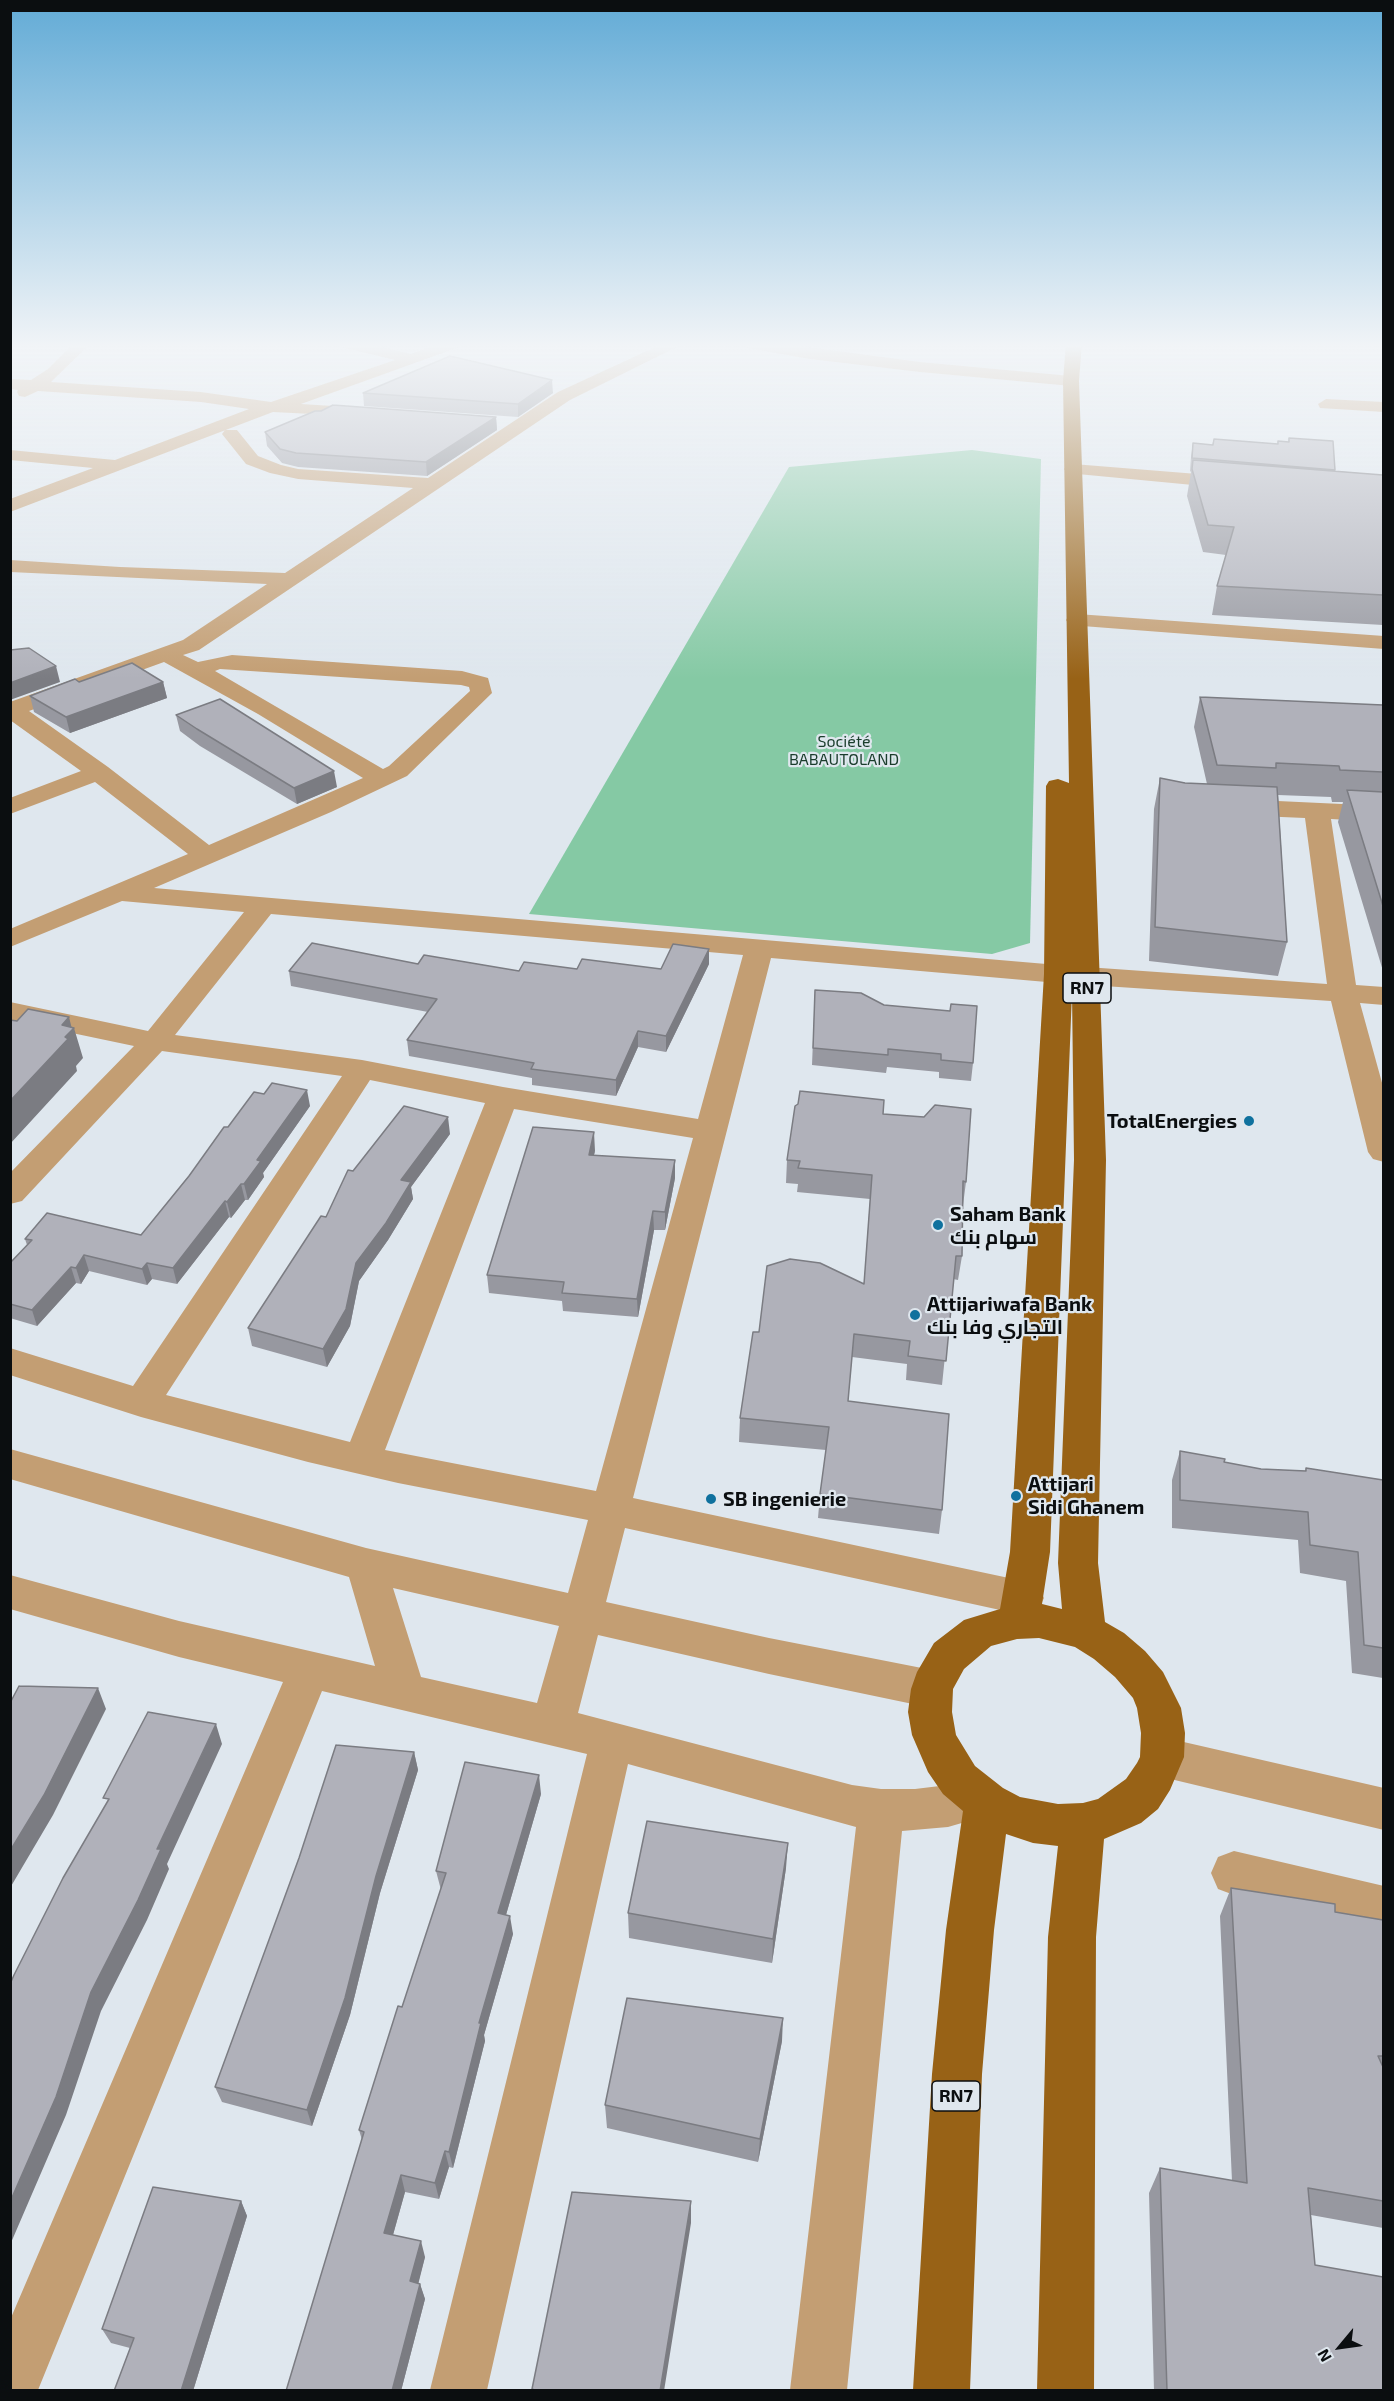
<!DOCTYPE html>
<meta charset="utf-8">
<style>
body{margin:0}
#map{position:relative;width:1394px;height:2401px;overflow:hidden;background:#dfe7ee;font-family:"Exo 2",sans-serif}
canvas{display:block}
.frame{position:absolute;inset:0;border:12px solid #0b0e10;pointer-events:none}
.north{position:absolute;left:1310px;top:2317px;width:60px;height:60px;-webkit-text-stroke:4px #dfe7ee;paint-order:stroke;rotate:241deg;font-size:16px;font-weight:700;line-height:24px;text-align:center;color:#0b0e10}
.north::after{content:'';display:block;margin:auto;width:21px;height:27px;background:#0b0e10;clip-path:polygon(50% 0,100% 100%,50% 72%,0 100%)}
</style>
<div id="map">
<canvas width="1394" height="2401"></canvas>
<div class="frame"></div>
<div class="north">N</div>
</div>
<script>
const ctx = document.querySelector('canvas').getContext('2d');
ctx.lineJoin = 'round';
function paint(path, color) { ctx.fillStyle = color; ctx.fill(path, 'evenodd'); }
const shape = rows => new Path2D(rows.map(r => 'M' + r).join(''));
function trace(path, color, width, dash) { ctx.strokeStyle = color; ctx.lineWidth = width; ctx.lineCap = dash ? 'butt' : 'round'; ctx.setLineDash(dash || []); ctx.stroke(path); }
function drawText(font, color, halo, rows, align = 'center') {
  ctx.font = font + ' "Exo 2",Cairo,sans-serif'; ctx.lineWidth = 4.5; ctx.setLineDash([]); ctx.textBaseline = 'middle'; ctx.strokeStyle = halo; ctx.fillStyle = color; for (const [text, x, y, turn = 0] of rows) {
    ctx.save(); ctx.translate(x, y); ctx.rotate((+turn || 0) * Math.PI / 180); ctx.textAlign = isNaN(turn) ? turn : align; if (halo) ctx.strokeText(text, 0, 0); ctx.fillText(text, 0, 0); ctx.restore();
  }
}
const green = shape([
 [972,450,1041,459,1030,943,992,954,529,914,789,467]
]);
const minor = shape([
 [74,343,91,343,51,382,201,392,271,402,395,360,337,346,335,343,365,343,411,354,440,343,464,343,462,346,301,404,365,408,371,409,374,413,371,417,273,412,10,512,10,499,93,468,10,460,10,450,115,460,249,409,201,402,38,391,25,397,19,396,17,392,18,390,10,389,10,379,31,380,48,369,74,343],
 [664,343,685,343,570,400,199,650,183,655,198,662,232,655,462,671,488,678,492,693,407,776,331,812,154,888,1058,965,1327,984,1305,818,1235,815,1226,812,1222,807,1226,802,1235,799,1384,806,1384,822,1331,819,1356,985,1384,987,1384,1005,1360,1003,1384,1090,1384,1162,1373,1159,1368,1152,1331,1001,1058,983,771,958,633,1498,1023,1581,1038,1586,1044,1598,1038,1610,1023,1615,625,1528,606,1602,769,1638,932,1670,947,1676,953,1689,947,1702,932,1708,769,1674,598,1635,578,1713,852,1785,881,1789,915,1789,948,1785,979,1776,995,1782,1002,1797,995,1812,979,1818,948,1827,902,1831,847,2390,790,2390,856,1827,628,1764,487,2390,430,2390,587,1754,322,1691,38,2390,10,2390,10,2320,283,1682,179,1657,10,1609,10,1575,179,1621,375,1666,349,1577,10,1479,10,1449,366,1548,568,1593,588,1520,398,1483,308,1462,141,1417,10,1375,10,1348,133,1386,342,1076,162,1051,22,1201,10,1204,10,1173,134,1046,10,1020,10,1002,148,1031,244,912,122,901,10,947,10,929,188,854,95,782,10,814,10,798,81,771,10,720,10,702,183,640,267,584,10,572,10,560,120,567,285,573,413,488,298,479,270,473,246,464,222,434,225,430,237,430,258,456,281,465,298,469,428,478,558,392,664,343],
 [164,662,258,714,363,778,209,845,108,767,29,711,164,662],
 [220,669,461,685,469,687,470,691,389,766,383,769,215,671,220,669],
 [271,914,743,955,698,1119,503,1087,362,1060,175,1035,271,914],
 [370,1080,485,1103,350,1442,166,1395,370,1080],
 [514,1109,693,1138,596,1491,385,1450,514,1109],
 [393,1588,559,1626,537,1703,421,1677,393,1588],
 [740,343,777,343,920,362,1071,376,1079,381,1071,386,920,372,810,359,748,348,740,343],
 [1326,399,1384,402,1384,412,1320,408,1318,404,1326,399],
 [1073,464,1235,477,1242,479,1244,483,1242,487,1235,489,1067,473,1064,469,1067,465,1073,464],
 [1077,614,1384,636,1384,649,1069,625,1066,620,1069,615,1077,614],
 [1162,1737,1384,1788,1384,1830,1162,1777,1146,1771,1140,1757,1146,1743,1162,1737],
 [1234,1851,1384,1886,1384,1932,1234,1895,1218,1889,1211,1873,1218,1857,1234,1851]
]);
const major = shape([
 [1066,343,1082,343,1079,381,1106,1160,1098,1563,1105,1622,1124,1633,1145,1651,1163,1672,1181,1708,1185,1733,1184,1757,1170,1790,1158,1809,1141,1823,1104,1839,1096,1937,1094,2390,1037,2390,1048,1937,1058,1846,1033,1843,1006,1834,994,1930,982,2074,970,2390,913,2390,932,2074,946,1930,963,1811,943,1794,928,1772,912,1735,908,1712,911,1689,917,1672,934,1643,964,1620,1000,1609,1010,1552,1044,974,1046,786,1049,781,1058,779,1069,783,1063,381,1066,343],
 [1072,992,1074,1160,1058,1563,1062,1609,1042,1604,1050,1552,1072,992],
 [1039,1638,1075,1647,1094,1659,1115,1677,1133,1698,1137,1708,1141,1733,1140,1757,1137,1763,1126,1779,1098,1799,1083,1803,1058,1804,1020,1797,1003,1788,975,1766,956,1735,952,1712,953,1689,964,1669,991,1646,1017,1639,1039,1638]
]);
const wall = shape([
 [363,393,553,393,518,417,364,406],
 [496,417,497,430,427,476,298,467,282,463,267,446,265,432],
 [1289,438,1335,470,1335,471,1383,475,1383,625,1212,615,1217,586,1226,555,1203,552,1187,496,1191,472,1190,471,1191,457,1193,443,1212,445,1214,439,1277,444,1278,441,1288,442],
 [79,682,163,682,167,698,70,733,34,712,30,696],
 [1200,697,1383,705,1383,971,1338,822,1343,802,1332,802,1331,797,1278,795,1287,942,1278,976,1149,961,1154,809,1160,778,1185,783,1207,784,1194,727],
 [176,715,337,787,297,804,200,746,180,731],
 [709,949,709,964,666,1052,638,1047,616,1096,532,1085,532,1078,409,1056,407,1040,428,1012,291,986,289,971,418,964,519,971,577,969,661,969],
 [815,990,973,1063,971,1081,939,1078,939,1072,887,1067,886,1073,812,1065],
 [310,1106,263,1173,264,1177,248,1200,245,1200,231,1218,229,1217,177,1284,152,1279,147,1285,89,1271,81,1284,76,1283,37,1326,10,1318,10,1263,27,1245,25,1239,141,1235,228,1127],
 [883,1114,966,1182,963,1205,962,1205,962,1256,958,1280,953,1279,942,1385,906,1380,907,1364,852,1357,848,1401,942,1510,939,1534,818,1518,820,1494,826,1450,739,1442,740,1418,759,1332,864,1284,870,1199,797,1192,798,1184,786,1183,787,1160],
 [450,1134,411,1187,413,1199,388,1240,359,1281,350,1326,327,1367,252,1346,248,1328,326,1217,353,1171],
 [595,1151,594,1155,675,1178,665,1230,654,1230,638,1317,563,1311,562,1301,489,1293,487,1275],
 [1180,1451,1224,1462,1261,1469,1305,1471,1306,1468,1383,1480,1383,1678,1352,1673,1346,1581,1300,1573,1298,1540,1172,1528,1172,1480],
 [414,1752,418,1770,380,1893,350,2015,312,2126,222,2102,215,2087],
 [541,1794,506,1915,513,1934,484,2035,485,2041,453,2168,449,2167,439,2199,405,2192,393,2235,425,2257,418,2283,420,2284,425,2299,401,2391,362,2140,359,2130,402,2007,441,1890,436,1871],
 [786,1868,772,1963,629,1938,628,1913],
 [1231,1888,1335,1912,1383,1920,1383,2228,1311,2215,1315,2265,1383,2391,1154,2391,1149,2193,1160,2168,1232,2181,1220,1916],
 [782,2041,758,2162,607,2128,605,2105],
 [241,2201,247,2216,193,2391,114,2391,130,2348,111,2343,102,2329]
]);
const shadedWall = shape([
 [552,380,553,393,518,417,518,404],
 [496,417,497,430,427,476,426,462],
 [56,666,60,682,10,700,10,683],
 [163,682,167,698,70,733,66,717],
 [334,771,337,787,297,804,294,788],
 [709,949,709,964,666,1052,666,1036],
 [69,1017,72,1029,74,1028,83,1058,76,1066,77,1071,10,1144,10,1101,62,1025],
 [638,1031,638,1047,616,1096,616,1080],
 [307,1090,310,1106,263,1173,264,1177,248,1200,244,1184,257,1160],
 [448,1117,450,1134,411,1187,413,1199,388,1240,359,1281,350,1326,327,1367,323,1349,356,1263,401,1180],
 [594,1132,595,1151,589,1173,589,1155],
 [675,1160,675,1178,665,1230,665,1212],
 [241,1184,245,1200,231,1218,227,1202],
 [225,1201,229,1217,177,1284,173,1268],
 [653,1211,654,1230,638,1317,637,1299],
 [84,1255,89,1271,81,1284,76,1268],
 [147,1263,152,1279,147,1285,142,1269],
 [71,1267,76,1283,37,1326,32,1310],
 [98,1688,106,1709,53,1815,10,1888,10,1851],
 [216,1724,222,1744,167,1864,169,1869,147,1920,101,2011,66,2115,10,2245,10,2202,91,1992,157,1849],
 [414,1752,418,1770,380,1893,350,2015,312,2126,307,2110,376,1876],
 [539,1775,541,1794,501,1932,498,1913],
 [788,1843,786,1868,772,1963,773,1939],
 [510,1916,513,1934,484,2035,485,2041,453,2168,449,2152,479,2023],
 [783,2018,782,2041,758,2162,760,2139],
 [445,2151,449,2167,439,2199,435,2183],
 [401,2175,405,2192,389,2249,384,2233],
 [241,2201,247,2216,193,2391,181,2391],
 [691,2201,691,2223,664,2391,660,2391],
 [421,2241,425,2257,415,2297,410,2281],
 [420,2284,425,2299,401,2391,392,2391]
]);
const building = shape([
 [450,356,552,380,518,404,363,393,450,356],
 [333,405,496,417,426,462,296,453,280,449,265,432,315,411,321,411,333,405],
 [1289,438,1333,441,1335,470,1192,458,1193,443,1213,445,1214,439,1278,444,1278,441,1289,442,1289,438],
 [1193,460,1383,475,1383,595,1217,586,1234,527,1208,525,1192,469,1193,460],
 [29,648,56,666,10,683,10,650,29,648],
 [132,663,163,682,66,717,30,696,75,679,79,682,132,663],
 [1200,697,1383,705,1383,772,1340,770,1339,766,1276,763,1276,768,1217,765,1200,697],
 [220,699,334,771,294,788,197,729,176,715,220,699],
 [1160,778,1185,783,1277,787,1287,942,1155,927,1160,778],
 [1347,790,1383,792,1383,906,1347,790],
 [312,943,418,964,424,955,519,971,524,962,577,969,582,959,661,969,673,944,709,949,666,1036,638,1031,616,1080,531,1069,534,1063,407,1040,437,999,289,971,312,943],
 [815,990,861,993,884,1005,950,1011,951,1004,977,1006,973,1063,941,1060,941,1054,888,1049,888,1055,813,1048,815,990],
 [28,1009,69,1017,62,1025,74,1028,65,1037,68,1039,10,1101,10,1020,17,1021,28,1009],
 [272,1083,307,1090,257,1160,261,1161,244,1184,241,1184,227,1202,225,1201,173,1268,147,1263,142,1269,84,1255,76,1268,71,1267,32,1310,10,1304,10,1263,32,1240,25,1239,47,1213,141,1235,189,1176,224,1127,228,1127,254,1092,264,1094,272,1083],
 [800,1091,884,1100,883,1114,924,1117,935,1105,971,1109,966,1182,963,1181,962,1256,956,1256,946,1361,908,1356,910,1341,854,1334,848,1401,949,1414,942,1510,820,1494,829,1427,740,1418,753,1332,759,1332,767,1266,790,1259,820,1263,864,1284,872,1175,798,1168,800,1161,787,1160,795,1106,798,1104,800,1091],
 [404,1106,448,1117,401,1180,411,1182,386,1223,356,1263,346,1309,323,1349,248,1328,321,1216,326,1217,348,1170,353,1171,404,1106],
 [533,1127,594,1132,589,1155,675,1160,665,1212,653,1211,637,1299,562,1293,564,1282,487,1275,533,1127],
 [1180,1451,1225,1459,1224,1462,1261,1469,1306,1471,1306,1468,1383,1480,1383,1648,1364,1645,1358,1552,1310,1545,1308,1512,1180,1500,1180,1451],
 [19,1686,98,1688,44,1795,10,1851,10,1703,19,1686],
 [148,1712,216,1724,157,1849,161,1849,138,1900,91,1992,56,2097,10,2202,10,1984,14,1975,63,1878,109,1799,103,1798,148,1712],
 [336,1745,414,1752,376,1876,345,1998,307,2110,215,2087,299,1858,336,1745],
 [465,1762,539,1775,498,1913,510,1916,479,2023,481,2023,449,2152,445,2151,435,2183,401,2175,384,2233,421,2241,410,2281,420,2284,392,2391,286,2391,364,2132,359,2130,398,2006,402,2007,446,1873,436,1871,465,1762],
 [647,1821,788,1843,773,1939,628,1913,647,1821],
 [1231,1888,1335,1904,1335,1912,1383,1920,1383,2056,1378,2056,1383,2067,1383,2201,1308,2188,1315,2265,1383,2277,1383,2391,1167,2391,1160,2168,1247,2183,1231,1888],
 [627,1998,783,2018,760,2139,605,2105,627,1998],
 [153,2187,241,2201,181,2391,114,2391,134,2338,102,2329,153,2187],
 [572,2192,691,2201,660,2391,537,2391,532,2389,572,2192]
]);
const markers = [
 [1249,1121,6,"#0f719e"],
 [938,1225,6,"#0f719e"],
 [915,1315,6,"#0f719e"],
 [1016,1496,6,"#0f719e"],
 [711,1499,6,"#0f719e"]
];
const farParknames = [
 ["Société",844,742],
 ["BABAUTOLAND",844,760]
];
const shields = [
 [1087,988,48],
 [956,2096,48]
];
const shieldNames = [
 ["RN7",1087,988],
 ["RN7",956,2096]
];
const poiNames = [
 ["TotalEnergies",1237,1121,"right"],
 ["Saham Bank",950,1214],
 ["سهام بنك",950,1237],
 ["Attijariwafa Bank",927,1304],
 ["التجاري وفا بنك",927,1327],
 ["Attijari",1028,1484],
 ["Sidi Ghanem",1028,1507],
 ["SB ingenierie",723,1499]
];
paint(green, '#85c9a4');
paint(minor, '#c39e73');
paint(major, '#986216');
paint(wall, '#9798a0');
paint(shadedWall, '#7b7c82');
paint(building, '#b0b1ba');
trace(building, '#7b7c82', 1.5);
const sky = ctx.createLinearGradient(0, 0, 0, 679);
sky.addColorStop(0, '#62abd6');
sky.addColorStop(0.51, '#f1f4f7');
sky.addColorStop(1, '#f1f4f700');
ctx.fillStyle = sky;
ctx.fillRect(0, 0, 1394, 679);
for (const [x, y, r, color] of markers) { const dot = new Path2D(); dot.arc(x, y, r, 0, 2 * Math.PI); ctx.fillStyle = color; ctx.fill(dot); trace(dot, '#dfe7ee', 2); }
drawText('16px', '#1a3d2c', '#dfe7ee', farParknames);
for (const [x, y, w] of shields) { const box = new Path2D(); box.roundRect(x - w / 2, y - 15, w, 30, 4.5); ctx.fillStyle = '#dfe7ee'; ctx.fill(box); trace(box, '#0b0e10', 1.5); }
drawText('bold 18px', '#0b0e10', null, shieldNames);
drawText('bold 20px', '#0b0e10', '#dfe7ee', poiNames, 'left');
</script>
